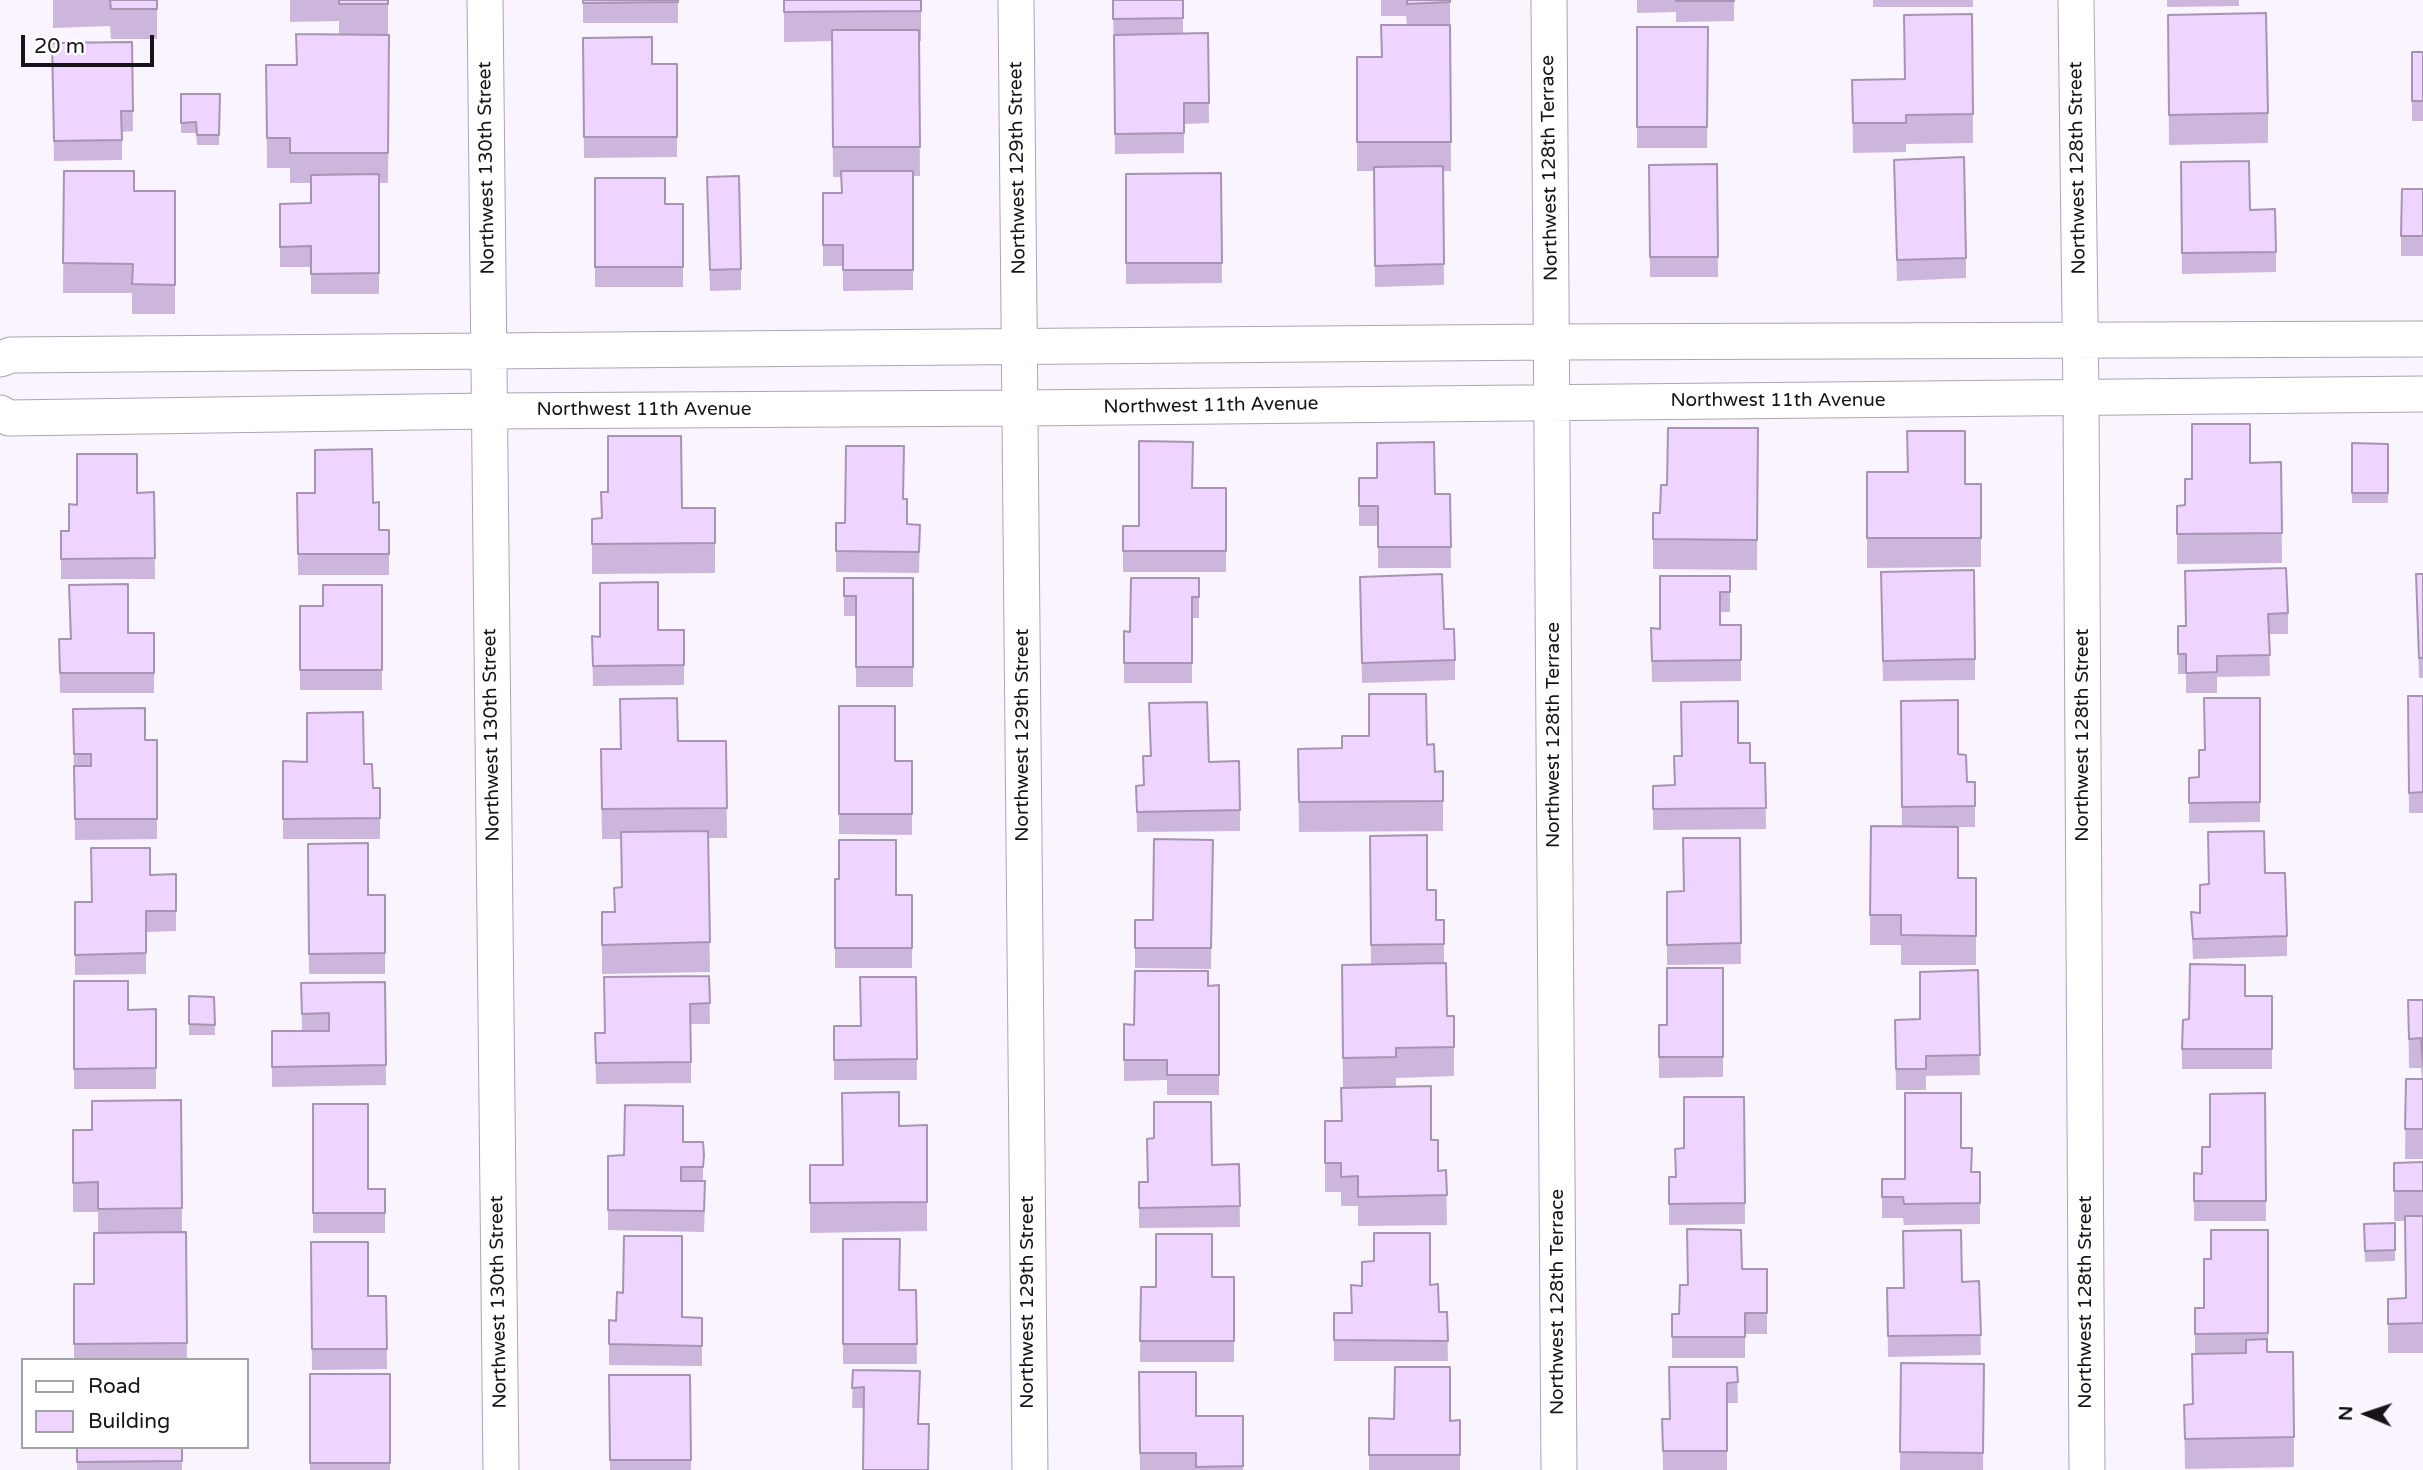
<!DOCTYPE html>
<style>
body{margin:0}
#map{position:relative;width:2423px;height:1470px;overflow:hidden;background:#faf4fe;font-family:"Varela Round",sans-serif}
canvas{display:block}
.legend{position:absolute;left:21px;top:1358px;width:228px;height:91px;box-sizing:border-box;background:#fff;border:2px solid #a2a1a3;margin:0;padding:9px 12px;list-style:none;font-size:21px;color:#171319}
.legend li{display:flex;align-items:center;gap:14px;height:35px}
.legend b{width:35px;border:2px solid #a2a1a3}
.north{position:absolute;left:2332px;top:1379px;width:70px;height:70px;-webkit-text-stroke:5px #fff;paint-order:stroke;rotate:272deg;font-size:19px;font-weight:700;line-height:28px;text-align:center;color:#171319}
.north::after{content:'';display:block;margin:auto;width:24px;height:32px;background:#171319;clip-path:polygon(50% 0,100% 100%,50% 72%,0 100%)}
.scale{position:absolute;left:21px;top:35px;width:133px;height:32px;box-sizing:border-box;border:4px solid #171319;border-top:0;padding-left:9px;font-size:21px;line-height:24px;white-space:nowrap;color:#171319;-webkit-text-stroke:5px #fff;paint-order:stroke}
</style>
<div id="map">
<canvas width="2423" height="1470"></canvas>
<ul class="legend">
<li><b style="height:9px;background:#fff"></b>Road</li>
<li><b style="height:19px;background:#eed4ff"></b>Building</li>
</ul>
<div class="north">N</div>
<div class="scale">20 m</div>
</div>
<script>
const ctx = document.querySelector('canvas').getContext('2d');
ctx.lineJoin = 'round';
const shape = rows => new Path2D(rows.map(r => 'M' + r).join(''));
function trace(path, color, width, dash) { ctx.strokeStyle = color; ctx.lineWidth = width; ctx.lineCap = dash ? 'butt' : 'round'; ctx.setLineDash(dash || []); ctx.stroke(path); }
function paint(path, color) { ctx.fillStyle = color; ctx.fill(path, 'evenodd'); }
function drawText(font, color, halo, rows, align = 'center') {
  ctx.font = font + ' "Varela Round",sans-serif'; ctx.lineWidth = 7; ctx.setLineDash([]); ctx.textBaseline = 'middle'; ctx.strokeStyle = halo; ctx.fillStyle = color; for (const [text, x, y, turn = 0] of rows) {
    ctx.save(); ctx.translate(x, y); ctx.rotate((+turn || 0) * Math.PI / 180); ctx.textAlign = isNaN(turn) ? turn : align; if (halo) ctx.strokeText(text, 0, 0); ctx.fillText(text, 0, 0); ctx.restore();
  }
}
const minor = shape([
 [485,0,501,1470],
 [1016,0,1030,1470],
 [1549,0,1559,1470],
 [2076,0,2081,398,2087,1470],
 [0,359,11,355,488,351,1552,342,2423,339],
 [0,413,9,418,488,411,1021,408,2423,394]
]);
const wall = shape([
 [53,0,157,0,157,39,111,39,110,26,53,28],
 [290,0,388,0,388,34,339,34,339,21,290,22],
 [583,0,678,0,678,23,583,23],
 [784,0,921,0,921,41,919,41,920,176,913,176,913,290,843,291,843,266,823,266,823,193,841,193,841,177,833,177,832,41,784,42],
 [1113,0,1183,0,1183,33,1208,33,1209,123,1184,124,1184,153,1115,154],
 [1381,0,1450,0,1451,171,1443,171,1444,285,1375,287,1374,171,1357,171,1357,57,1381,57,1407,25,1406,16,1381,16],
 [1637,0,1734,0,1734,21,1676,22,1676,12,1637,13],
 [1873,0,1973,0,1973,7,1873,7],
 [2167,0,2239,0,2239,6,2167,7],
 [1972,14,1973,143,1906,144,1906,152,1853,153,1852,80,1905,79],
 [1637,27,1708,27,1707,148,1637,148],
 [389,35,388,183,379,183,379,294,311,294,311,267,280,267,280,204,311,203,311,183,290,183,290,168,267,168,266,65,296,65],
 [583,38,652,64,677,64,677,157,584,158],
 [132,42,133,131,122,132,122,160,54,161,52,43],
 [2168,44,2268,113,2268,143,2169,145],
 [2412,52,2423,52,2423,121,2412,121],
 [181,94,220,94,219,145,197,145,196,133,181,133],
 [1894,160,1966,258,1966,278,1897,281],
 [2181,162,2250,210,2276,252,2276,272,2182,274],
 [1717,164,1718,277,1650,277,1649,165],
 [64,171,134,191,175,191,175,314,132,314,132,293,63,293],
 [1221,173,1222,283,1126,284,1126,174],
 [707,177,741,269,741,290,710,291],
 [595,178,665,204,683,204,683,287,595,287],
 [2423,189,2423,256,2401,256,2401,236],
 [1758,428,1757,570,1653,569,1653,513,1660,513,1667,485],
 [1907,431,1965,484,1981,484,1981,567,1867,568,1867,472,1908,472],
 [2352,443,2388,444,2388,503,2352,503],
 [2281,462,2282,563,2177,564,2177,506,2185,505,2185,479,2192,479,2250,463],
 [1359,478,1435,494,1450,494,1451,568,1378,568,1378,526,1359,526],
 [1192,488,1226,488,1226,572,1123,572,1123,526,1139,526],
 [154,492,155,579,61,579,61,531,69,531,77,505,137,493],
 [601,492,682,508,715,508,715,573,592,574,592,519,601,518],
 [297,493,373,503,379,530,389,530,389,575,298,575],
 [903,499,907,524,920,525,919,573,836,572,836,523,845,523],
 [2185,571,2288,613,2288,634,2269,634,2270,676,2217,677,2217,693,2186,693,2186,674,2178,674,2178,647,2185,626],
 [2416,574,2423,574,2423,678,2419,678],
 [1730,576,1730,612,1720,612,1720,625,1741,625,1741,681,1652,682,1651,628,1660,629],
 [844,578,913,578,913,687,856,687,856,616,844,616],
 [1199,578,1199,618,1192,618,1192,683,1124,683,1124,631,1130,632],
 [69,585,128,633,154,633,154,693,60,693,59,639,70,639],
 [382,585,382,690,300,690,300,606,323,606],
 [1881,592,1975,659,1975,680,1883,681],
 [1360,597,1444,629,1455,660,1455,680,1362,683],
 [658,630,684,630,684,685,593,686,592,636,600,637],
 [2408,696,2423,696,2423,813,2409,813],
 [2260,698,2260,822,2189,823,2189,778,2199,777,2205,750],
 [620,699,678,741,726,741,727,838,708,838,710,972,602,974,602,912,614,912,614,888,622,887,621,839,602,839,601,779,621,749],
 [1901,701,1958,754,1967,782,1975,782,1975,827,1958,827,1958,878,1976,878,1976,965,1901,965,1901,945,1870,945,1871,826,1902,826],
 [1149,703,1209,762,1240,810,1240,831,1137,832,1136,786,1143,785,1143,756,1151,756],
 [839,706,895,761,912,761,912,835,839,834],
 [73,709,145,740,157,740,157,839,75,840],
 [1738,743,1750,763,1765,763,1766,829,1653,830,1653,786,1675,785,1682,756],
 [1427,745,1435,772,1443,771,1443,831,1299,832,1298,749,1342,748],
 [283,761,364,764,373,788,380,788,380,839,283,839],
 [1370,836,1427,890,1436,920,1444,920,1444,963,1447,1016,1454,1016,1454,1076,1396,1078,1396,1087,1431,1140,1438,1171,1446,1170,1447,1225,1358,1226,1358,1206,1341,1206,1341,1192,1325,1192,1325,1121,1341,1121,1341,1088,1343,1088,1342,965,1371,965],
 [1740,838,1741,964,1667,965,1667,892,1684,891],
 [1213,840,1211,969,1135,968,1135,920,1153,920],
 [308,844,368,895,385,895,385,974,309,974],
 [2265,873,2287,936,2287,956,2193,959,2191,912,2200,913,2208,884],
 [176,874,176,931,146,932,146,974,75,975,75,902,92,902,150,875],
 [835,879,896,895,912,895,912,968,835,968],
 [1723,968,1723,1077,1659,1078,1659,1025,1667,1025],
 [1978,970,1980,1075,1926,1076,1926,1090,1896,1090,1895,1020,1920,1019],
 [709,976,710,1024,691,1024,691,1083,596,1084,595,1033,605,1033],
 [916,977,917,1080,834,1080,834,1026,860,1026],
 [74,981,128,1010,156,1009,156,1089,74,1089],
 [385,982,386,1085,272,1087,272,1031,302,1031,301,983],
 [1219,985,1219,1095,1167,1095,1167,1080,1124,1081,1124,1024,1134,1025,1208,986],
 [189,996,214,997,215,1035,189,1035],
 [2245,996,2272,996,2272,1069,2182,1069,2182,1049,2189,1019],
 [2408,1000,2423,1000,2423,1159,2405,1159,2406,1079,2422,1079,2421,1068,2409,1068],
 [2265,1093,2266,1221,2194,1221,2194,1173,2202,1174,2210,1147],
 [1744,1097,1745,1224,1669,1225,1669,1177,1676,1177,1684,1148],
 [181,1100,182,1232,186,1232,187,1360,74,1360,74,1284,94,1284,98,1233,98,1212,73,1212,73,1130,92,1130],
 [313,1104,368,1189,385,1189,385,1233,313,1233],
 [927,1125,927,1231,810,1233,810,1165,842,1165,899,1126],
 [1154,1139,1212,1165,1239,1164,1240,1227,1139,1228,1139,1182,1148,1182],
 [683,1142,703,1142,703,1181,705,1202,704,1232,608,1230,608,1156,624,1155],
 [1961,1148,1971,1172,1980,1172,1980,1224,1904,1225,1903,1218,1882,1218,1882,1179,1905,1179],
 [2423,1162,2423,1353,2388,1353,2388,1299,2406,1298,2405,1221,2394,1221,2394,1163],
 [2395,1223,2395,1261,2365,1262,2364,1224],
 [2268,1230,2268,1352,2294,1437,2294,1467,2185,1469,2184,1405,2192,1405,2192,1354,2195,1354,2195,1308,2204,1308,2211,1259],
 [843,1239,900,1290,916,1290,917,1364,843,1364],
 [311,1242,368,1296,386,1296,387,1369,312,1370],
 [1742,1269,1767,1269,1767,1334,1745,1334,1745,1358,1672,1358,1672,1314,1679,1314,1688,1285],
 [1212,1277,1234,1277,1234,1362,1140,1362,1141,1287,1156,1287],
 [1979,1281,1981,1355,1888,1357,1887,1288,1904,1288],
 [1430,1285,1439,1312,1447,1312,1448,1361,1334,1361,1334,1313,1351,1313],
 [682,1317,702,1318,702,1366,609,1365,609,1320],
 [1901,1363,1984,1364,1983,1470,1900,1470],
 [1737,1367,1738,1403,1727,1403,1727,1470,1663,1470,1662,1419,1670,1419],
 [853,1370,920,1371,863,1408,852,1408],
 [1139,1372,1196,1416,1243,1416,1243,1470,1140,1470],
 [310,1374,390,1374,390,1470,310,1470],
 [609,1375,690,1375,691,1470,610,1470],
 [1369,1418,1460,1420,1460,1470,1369,1470],
 [77,1447,182,1447,182,1470,77,1470]
]);
const building = shape([
 [110,0,157,0,157,9,111,9,110,0],
 [339,0,388,0,388,4,339,4,339,0],
 [583,0,678,0,678,2,583,3,583,0],
 [784,0,921,0,921,11,784,12,784,0],
 [1113,0,1183,0,1183,18,1113,19,1113,0],
 [1407,0,1450,0,1450,2,1407,4,1407,0],
 [1676,0,1734,0,1734,1,1676,1,1676,0],
 [2266,13,2268,113,2169,115,2168,15,2266,13],
 [1972,14,1973,114,1906,115,1906,123,1853,123,1852,80,1905,79,1904,15,1972,14],
 [1381,25,1450,25,1451,142,1357,142,1357,57,1382,57,1381,25],
 [1637,27,1708,27,1707,127,1637,127,1637,27],
 [832,30,919,30,920,147,833,147,832,30],
 [1208,33,1209,103,1184,103,1184,133,1115,134,1114,35,1208,33],
 [296,34,389,35,388,153,290,153,290,138,267,138,266,65,297,65,296,34],
 [652,37,652,64,677,64,677,137,584,137,583,38,652,37],
 [132,42,133,111,121,111,122,140,54,141,52,43,132,42],
 [2412,52,2423,52,2423,101,2412,101,2412,52],
 [181,94,220,94,219,135,197,135,196,122,181,123,181,94],
 [1964,157,1966,258,1897,260,1894,160,1964,157],
 [2249,161,2250,210,2275,209,2276,252,2182,253,2181,162,2249,161],
 [1717,164,1718,257,1650,257,1649,165,1717,164],
 [1443,166,1444,264,1375,266,1374,167,1443,166],
 [64,171,134,171,134,191,175,191,175,285,132,284,133,264,63,263,64,171],
 [841,171,913,171,913,270,843,270,843,245,823,245,823,193,842,193,841,171],
 [1221,173,1222,263,1126,263,1126,174,1221,173],
 [379,174,379,273,311,274,311,246,280,247,280,204,311,203,311,175,379,174],
 [739,176,741,269,710,270,707,177,739,176],
 [595,178,665,178,665,204,683,204,683,267,595,267,595,178],
 [2402,189,2423,189,2423,236,2401,236,2402,189],
 [2192,424,2250,424,2250,463,2281,462,2282,533,2177,534,2177,506,2185,505,2185,479,2192,479,2192,424],
 [1668,428,1758,428,1757,540,1653,539,1653,513,1660,513,1661,485,1667,485,1668,428],
 [1907,431,1965,431,1965,484,1981,484,1981,538,1867,538,1867,472,1908,472,1907,431],
 [608,436,681,436,682,508,715,508,715,543,592,544,592,519,602,518,601,492,608,492,608,436],
 [1139,441,1193,442,1192,488,1226,488,1226,551,1123,551,1123,526,1139,526,1139,441],
 [1434,442,1435,494,1450,494,1451,547,1378,547,1378,506,1359,506,1359,478,1377,478,1377,443,1434,442],
 [2352,443,2388,444,2388,493,2352,493,2352,443],
 [846,446,904,446,903,499,907,499,907,524,920,525,919,552,836,551,836,523,845,523,846,446],
 [372,449,373,503,379,502,379,530,389,530,389,554,298,554,297,493,315,493,315,450,372,449],
 [77,454,137,454,137,493,154,492,155,558,61,559,61,531,69,531,69,504,77,505,77,454],
 [2286,568,2288,613,2268,614,2270,655,2217,656,2217,672,2186,673,2186,654,2178,654,2178,626,2186,626,2185,571,2286,568],
 [1974,570,1975,659,1883,661,1881,572,1974,570],
 [1442,574,1444,629,1454,629,1455,660,1362,663,1360,577,1442,574],
 [2416,574,2423,574,2423,658,2419,658,2416,574],
 [1660,576,1730,576,1730,592,1720,592,1720,625,1741,625,1741,660,1652,661,1651,628,1660,629,1660,576],
 [844,578,913,578,913,667,856,667,856,596,844,596,844,578],
 [1131,578,1199,578,1199,597,1192,597,1192,663,1124,663,1124,631,1130,632,1131,578],
 [658,582,658,630,684,630,684,665,593,666,592,636,600,637,600,583,658,582],
 [128,584,128,633,154,633,154,673,60,673,59,639,71,639,69,585,128,584],
 [323,585,382,585,382,670,300,670,300,606,323,606,323,585],
 [1369,694,1426,694,1427,745,1434,744,1435,772,1443,771,1443,801,1299,802,1298,749,1342,748,1342,736,1369,736,1369,694],
 [2408,696,2423,696,2423,792,2409,793,2408,696],
 [677,698,678,741,726,741,727,808,602,809,601,749,621,749,620,699,677,698],
 [2204,698,2260,698,2260,802,2189,803,2189,778,2199,777,2199,750,2205,750,2204,698],
 [1958,700,1958,754,1966,755,1967,782,1975,782,1975,806,1902,807,1901,701,1958,700],
 [1738,701,1738,743,1750,743,1750,763,1765,763,1766,808,1653,809,1653,786,1675,785,1674,756,1682,756,1681,702,1738,701],
 [1207,702,1209,762,1239,761,1240,810,1137,812,1136,786,1144,785,1143,756,1151,756,1149,703,1207,702],
 [839,706,895,706,895,761,912,761,912,814,839,814,839,706],
 [145,708,145,740,157,740,157,819,75,819,74,766,91,766,91,754,74,754,73,709,145,708],
 [363,712,364,764,372,764,373,788,380,788,380,818,283,819,283,761,307,762,307,713,363,712],
 [1871,826,1958,827,1958,878,1976,878,1976,936,1901,935,1901,915,1870,915,1871,826],
 [708,831,710,942,602,945,602,912,615,912,614,888,622,887,621,832,708,831],
 [2264,831,2265,873,2285,873,2287,936,2193,939,2191,912,2200,913,2200,885,2209,884,2208,832,2264,831],
 [1427,835,1427,890,1436,890,1436,920,1444,920,1444,944,1371,945,1370,836,1427,835],
 [1683,838,1740,838,1741,943,1667,945,1667,892,1684,891,1683,838],
 [1154,839,1213,840,1211,948,1135,948,1135,920,1153,920,1154,839],
 [839,840,896,840,896,895,912,895,912,948,835,948,835,879,839,879,839,840],
 [368,843,368,895,385,895,385,953,309,954,308,844,368,843],
 [91,848,150,848,150,875,176,874,176,911,146,911,146,953,75,955,75,902,92,902,91,848],
 [1446,963,1447,1016,1454,1016,1454,1047,1396,1048,1396,1057,1343,1058,1342,965,1446,963],
 [2190,964,2245,965,2245,996,2272,996,2272,1049,2182,1049,2183,1020,2189,1019,2190,964],
 [1667,968,1723,968,1723,1057,1659,1057,1659,1025,1667,1025,1667,968],
 [1978,970,1980,1055,1926,1056,1926,1069,1896,1069,1895,1020,1920,1019,1920,972,1978,970],
 [1135,971,1208,971,1208,986,1219,985,1219,1075,1167,1075,1167,1060,1124,1060,1124,1024,1134,1025,1135,971],
 [709,976,710,1003,690,1004,691,1062,596,1063,595,1033,605,1033,604,977,709,976],
 [860,977,916,977,917,1059,834,1060,834,1026,861,1026,860,977],
 [74,981,128,981,128,1010,156,1009,156,1068,74,1069,74,981],
 [385,982,386,1065,272,1067,272,1031,329,1031,329,1013,302,1014,301,983,385,982],
 [189,996,214,997,215,1025,189,1024,189,996],
 [2408,1000,2423,1000,2423,1066,2421,1038,2409,1039,2408,1000],
 [2406,1079,2423,1079,2423,1129,2405,1129,2406,1079],
 [1431,1086,1431,1140,1438,1140,1438,1171,1446,1170,1447,1195,1358,1197,1358,1176,1341,1177,1341,1163,1325,1163,1325,1121,1342,1121,1341,1088,1431,1086],
 [899,1092,899,1126,927,1125,927,1202,810,1203,810,1165,843,1165,842,1093,899,1092],
 [1905,1093,1961,1093,1961,1148,1972,1148,1971,1172,1980,1172,1980,1203,1904,1204,1903,1197,1882,1197,1882,1179,1905,1179,1905,1093],
 [2265,1093,2266,1201,2194,1201,2194,1173,2202,1174,2202,1147,2210,1147,2210,1094,2265,1093],
 [1684,1097,1744,1097,1745,1203,1669,1204,1669,1177,1676,1177,1675,1149,1684,1148,1684,1097],
 [181,1100,182,1208,98,1209,98,1182,73,1183,73,1130,92,1130,92,1101,181,1100],
 [1154,1102,1211,1102,1212,1165,1239,1164,1240,1206,1139,1208,1139,1182,1148,1182,1147,1139,1154,1138,1154,1102],
 [313,1104,368,1104,368,1189,385,1189,385,1213,313,1213,313,1104],
 [625,1105,683,1106,683,1142,703,1142,704,1155,703,1167,681,1167,681,1181,705,1181,704,1211,608,1210,608,1156,624,1155,625,1105],
 [2423,1162,2423,1191,2394,1191,2394,1163,2423,1162],
 [2405,1216,2423,1216,2423,1323,2388,1324,2388,1299,2406,1298,2405,1216],
 [2395,1223,2395,1250,2365,1251,2364,1224,2395,1223],
 [1687,1229,1741,1230,1742,1269,1767,1269,1767,1313,1745,1313,1745,1337,1672,1337,1672,1314,1679,1314,1680,1285,1688,1285,1687,1229],
 [1961,1230,1962,1282,1979,1281,1981,1335,1888,1336,1887,1288,1904,1288,1903,1231,1961,1230],
 [2211,1230,2268,1230,2268,1333,2195,1334,2195,1308,2204,1308,2204,1259,2211,1259,2211,1230],
 [186,1232,187,1343,74,1344,74,1284,94,1284,94,1233,186,1232],
 [1374,1233,1430,1233,1430,1285,1438,1284,1439,1312,1447,1312,1448,1341,1334,1340,1334,1313,1352,1313,1351,1285,1362,1286,1362,1262,1374,1261,1374,1233],
 [1156,1234,1212,1234,1212,1277,1234,1277,1234,1341,1140,1341,1141,1287,1156,1287,1156,1234],
 [624,1236,682,1236,682,1317,702,1318,702,1346,609,1344,609,1320,616,1321,617,1292,623,1293,624,1236],
 [843,1239,900,1239,899,1290,916,1290,917,1344,843,1344,843,1239],
 [311,1242,368,1242,368,1296,386,1296,387,1349,312,1349,311,1242],
 [2267,1339,2267,1352,2293,1352,2294,1437,2185,1439,2184,1405,2193,1404,2192,1354,2246,1353,2246,1340,2267,1339],
 [1901,1363,1984,1364,1983,1453,1900,1452,1901,1363],
 [1395,1367,1450,1367,1450,1421,1460,1420,1460,1455,1369,1455,1369,1418,1394,1419,1395,1367],
 [1669,1367,1737,1367,1738,1382,1727,1383,1727,1451,1663,1451,1662,1419,1670,1419,1669,1367],
 [853,1370,920,1371,918,1424,929,1424,928,1470,863,1470,864,1387,852,1388,853,1370],
 [1139,1372,1196,1372,1196,1416,1243,1416,1243,1466,1196,1467,1196,1453,1140,1453,1139,1372],
 [310,1374,390,1374,390,1463,310,1463,310,1374],
 [609,1375,690,1375,691,1460,610,1460,609,1375],
 [77,1447,182,1447,182,1461,77,1462,77,1447]
]);
const streetNames = [
 ["Northwest 130th Street",487,168,-91],
 ["Northwest 129th Street",1018,168,-91],
 ["Northwest 128th Terrace",1550,168,-91],
 ["Northwest 128th Street",2078,168,-91],
 ["Northwest 11th Avenue",1778,401],
 ["Northwest 11th Avenue",1211,406,-1],
 ["Northwest 11th Avenue",644,410],
 ["Northwest 130th Street",492,735,-91],
 ["Northwest 129th Street",1023,735,-90],
 ["Northwest 128th Terrace",1554,735,-90],
 ["Northwest 128th Street",2083,735,-90],
 ["Northwest 130th Street",499,1302,-91],
 ["Northwest 129th Street",1028,1302,-90],
 ["Northwest 128th Terrace",1558,1302,-90],
 ["Northwest 128th Street",2086,1302,-90]
];
trace(minor, '#ada4b3', 37);
trace(minor, '#fff', 35);
paint(wall, '#cdb6db');
paint(building, '#eed4ff');
trace(building, '#a794b2', 2);
drawText('19px', '#171319', '#fff', streetNames);
</script>
